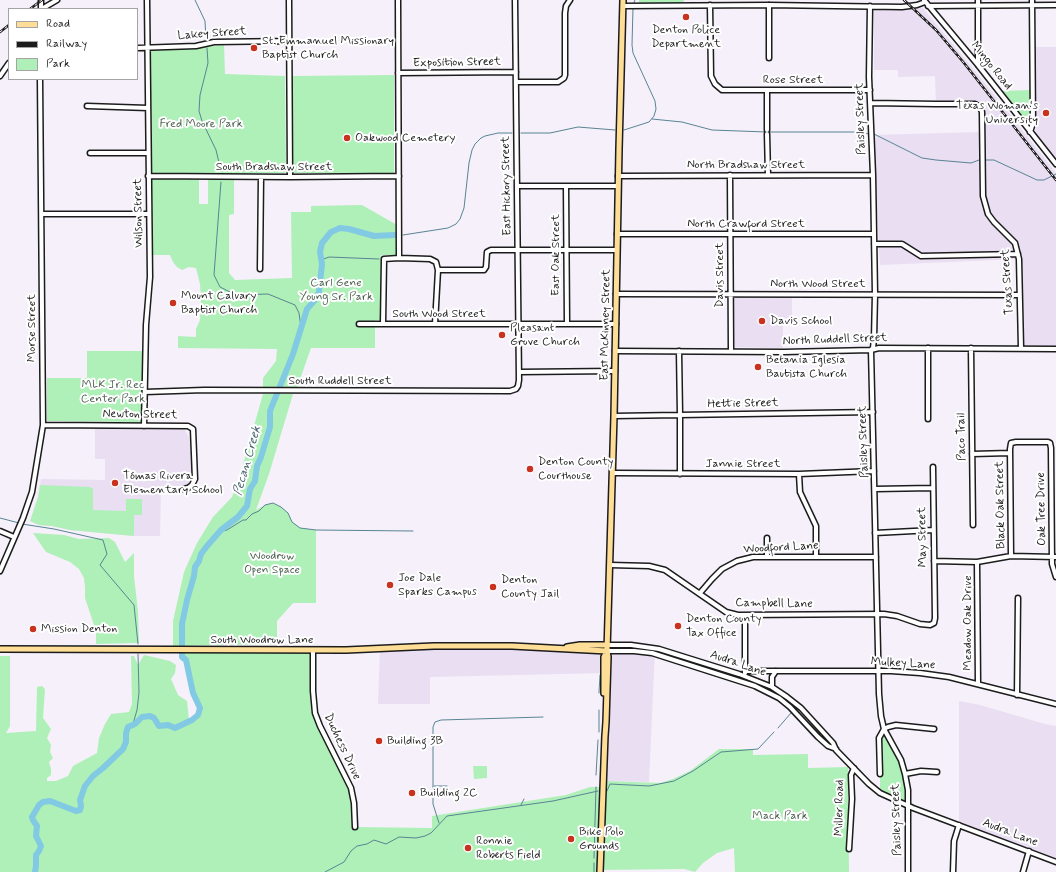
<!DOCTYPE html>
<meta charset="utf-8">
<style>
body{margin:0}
#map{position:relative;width:1056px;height:872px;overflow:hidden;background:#f5f0f9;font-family:Mynerve,sans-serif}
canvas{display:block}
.legend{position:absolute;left:8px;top:8px;width:130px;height:72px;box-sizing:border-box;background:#fff;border:1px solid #a4a4a4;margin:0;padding:5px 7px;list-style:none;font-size:12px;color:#1c1c1c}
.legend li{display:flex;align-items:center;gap:8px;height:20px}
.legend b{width:20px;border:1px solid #a4a4a4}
</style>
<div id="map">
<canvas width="1056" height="872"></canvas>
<ul class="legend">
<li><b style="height:5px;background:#fede96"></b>Road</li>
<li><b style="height:5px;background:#1c1c1c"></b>Railway</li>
<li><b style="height:11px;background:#aff0b8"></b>Park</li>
</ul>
</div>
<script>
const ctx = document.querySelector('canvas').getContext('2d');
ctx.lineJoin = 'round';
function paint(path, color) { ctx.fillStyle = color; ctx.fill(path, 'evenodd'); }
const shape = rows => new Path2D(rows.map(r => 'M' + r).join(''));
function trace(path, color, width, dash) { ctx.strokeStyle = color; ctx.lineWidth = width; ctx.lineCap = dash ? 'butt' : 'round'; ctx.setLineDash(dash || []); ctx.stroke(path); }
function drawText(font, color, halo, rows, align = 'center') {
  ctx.font = font + ' Mynerve,sans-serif'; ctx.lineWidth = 4; ctx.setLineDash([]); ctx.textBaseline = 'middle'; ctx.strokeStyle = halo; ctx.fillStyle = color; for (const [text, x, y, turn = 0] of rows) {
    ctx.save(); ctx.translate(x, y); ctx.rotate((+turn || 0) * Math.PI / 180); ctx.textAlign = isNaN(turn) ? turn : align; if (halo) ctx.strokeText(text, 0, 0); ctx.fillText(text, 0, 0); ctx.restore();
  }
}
const built = shape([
 [923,8,998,99,1056,173,1056,351,1021,351,1019,259,880,265,873,135,982,132,982,112,975,104,936,104,935,76,898,77,898,70,874,70,874,9],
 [1034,47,1056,47,1056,160,1036,136],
 [733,296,792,296,792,324,783,324,783,348,733,347],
 [95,428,184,428,191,442,192,475,188,486,161,486,160,536,134,536,70,530,52,526,39,525,30,521,38,497,41,479,105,480,105,459,95,459],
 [631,645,655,648,649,782,606,781,603,787,604,673,430,677,430,704,378,704,380,649,561,648],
 [959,701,980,705,1045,724,1056,726,1056,862,959,825]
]);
const green = shape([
 [639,0,684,0,683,3,681,3,641,4,639,3],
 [224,45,225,74,285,76,286,172,284,173,152,173,150,51,181,49],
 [394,75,394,173,293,173,292,76],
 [1030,90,1031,122,1029,124,1027,123,1001,91],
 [152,179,199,179,199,204,208,204,208,179,234,179,234,214,229,215,229,273,235,280,292,278,291,212,311,212,311,206,362,205,397,225,397,255,381,255,381,320,375,320,375,348,311,348,297,388,263,387,263,378,276,361,277,349,178,348,178,336,196,337,196,329,200,320,201,298,200,284,196,268,189,267,182,270,177,267,173,262,170,255,153,255],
 [87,351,144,351,142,422,47,421,47,378,87,378],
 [263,394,293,394,269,474,256,510,265,505,273,503,281,507,288,513,292,522,300,528,316,530,316,603,293,603,277,621,277,644,173,646,173,621,184,572,197,543,213,517,232,497,239,479],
 [40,485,90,487,93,489,93,510,126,511,126,499,142,499,142,515,134,515,134,536,70,530,52,526,39,525,30,521,38,497],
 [33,533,64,535,79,539,109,538,115,542,125,562,134,553,134,576,138,612,139,643,96,644,96,631,85,598,85,587,84,578,79,569,70,562,46,552],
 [182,650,313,650,315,713,351,788,356,827,432,828,432,816,566,795,590,787,603,787,606,781,660,783,673,779,690,771,719,749,753,749,753,755,808,754,808,768,848,767,849,872,735,872,734,848,717,853,703,863,695,872,684,869,600,870,600,872,0,872,0,656,10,656,10,726,6,733,36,731,37,687,42,686,45,689,43,718,51,729,47,738,51,745,50,752,53,758,49,762,51,769,51,775,47,778,47,781,56,781,68,776,73,766,97,753,99,738,105,724,111,714,129,712,132,704,131,656,134,656,138,665,144,655,170,661,176,665,175,673,171,679,178,695,187,701,189,721,197,716,200,711,200,708,193,693,186,660,182,657],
 [884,729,901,760,909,802,890,795,880,789,880,754,879,738],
 [473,766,487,766,487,778,474,779]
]);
const stream = shape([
 [195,0,205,21,206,39],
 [633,5,635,0],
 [207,48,208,63,200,95,199,111,202,121,216,150,221,171],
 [652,119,682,122,712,130,766,132],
 [624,130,649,122,654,116,656,109,655,101,633,53,632,45,633,8],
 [768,132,863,132,868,134],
 [521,133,550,133,578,127,615,130],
 [874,134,922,158,936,160,971,163,979,160],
 [985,160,994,160,1037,180,1044,180,1056,174],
 [221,182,214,275,220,287,236,295,268,294,295,305,299,313,301,327],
 [403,235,448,228,456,224,460,219,464,208,469,163,472,150,475,144,481,138,485,136,498,133,512,133],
 [321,260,329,257,379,259],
 [0,518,19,523],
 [22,524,54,529,103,540,107,554,100,565,134,605,138,644],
 [219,532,227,530,243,520,246,520,252,514,259,511,265,505,273,503,281,507,288,513,292,522,300,528,316,530,413,531],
 [599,693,600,675],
 [133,724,137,710,139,693,138,654],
 [778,728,791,713],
 [599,732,599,710],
 [596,775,598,740],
 [434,786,447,786],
 [607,791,610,784,649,786,674,781,693,771,721,752,758,749,774,732],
 [521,805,524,799],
 [439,823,433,804,433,727,435,722,441,720,543,717],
 [594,858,596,787],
 [325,872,344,862,351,851,357,846,367,844,374,840,386,844,399,837,416,838,425,836,431,833,447,816,553,801,598,791],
 [594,872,594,863]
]);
const river = shape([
 [35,872,36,866,36,855,39,851,41,846,36,836,37,826,33,820,32,817,39,805,43,802,50,801,76,811,80,810,81,806,80,800,85,786,93,776,103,768,123,749,126,742,126,733,128,727,135,724,142,717,150,716,154,718,159,726,168,725,175,728,192,720,198,715,200,708,193,693,186,660,182,657,182,624,187,600,194,576,195,567,199,561,201,554,207,546,221,530,238,517,247,506,250,489,255,481,257,466,261,457,270,427,270,411,293,354,307,309,315,300,319,292,322,264,320,252,322,243,331,232,340,228,349,229,374,236,395,235]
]);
const minor = shape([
 [289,0,290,177],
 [398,0,399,258],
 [924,0,978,65,1056,164],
 [710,5,711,76,715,84,722,90,870,90],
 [769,5,769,58],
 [623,6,769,5,902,7,917,5,925,2],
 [870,6,869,77,873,175,875,294,874,339,873,348,871,350,879,694,881,716,884,729,901,760,905,774,908,790,908,872],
 [928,6,1056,5],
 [41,9,45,7,57,0],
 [41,9,41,0],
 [137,48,196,46,214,42,289,41],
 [978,65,978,0],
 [398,73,516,72],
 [0,76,9,63],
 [516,82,558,82,564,78,565,75,565,13,566,6,570,0],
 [767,91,767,130],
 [871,103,936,104,975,104,980,107,982,112,983,196,988,214,994,222,1015,243,1019,259,1021,348],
 [87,106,148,108],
 [1030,132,1033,123,1032,0],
 [767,134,768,175],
 [90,153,148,153],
 [730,175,731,351],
 [148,176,290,177,399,176],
 [618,176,873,175],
 [517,186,618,186],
 [566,186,567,323],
 [42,214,149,214],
 [617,234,874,234],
 [874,244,902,244,921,256,1018,254],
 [260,269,261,177],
 [438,270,484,270,486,267,487,252,491,250,617,250],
 [616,294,1019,295],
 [359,324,616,324],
 [383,324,384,259,399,258,430,259,436,262,438,270,435,324],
 [928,348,928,419],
 [971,348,973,525],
 [615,351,784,352,871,350,879,348,1056,349],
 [679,351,680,415,680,474],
 [519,372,615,371],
 [145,392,204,390,510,391,516,389,518,386,519,380,515,0],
 [614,416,873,412],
 [43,425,188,426,193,429,195,479,192,485,188,488,183,489],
 [144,426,146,325,150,277,147,0],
 [972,454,1010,453],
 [613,473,799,474,874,471],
 [799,474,800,492,816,526,816,556],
 [875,489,932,488],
 [0,531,14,537],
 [875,533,933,530],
 [767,538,767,557],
 [1011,556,1010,449,1011,443,1016,442,1048,442,1050,443,1051,448,1052,564,1056,577],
 [934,561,977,562,1011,556,1056,557],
 [977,562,978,684],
 [610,565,649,566,665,570,726,612,738,615,884,614,897,616,920,624,930,625,934,623,935,618,933,467],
 [0,571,23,518,32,492,43,425,40,79],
 [700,593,712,579,722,569,737,561,753,557,876,557],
 [745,615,745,673],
 [608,645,631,645,659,649,739,674,772,687,787,697,801,708,833,743,836,750,869,784,880,793,913,808,1056,862],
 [313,650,313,691,315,713,320,726,351,788,354,803,355,827],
 [607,651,634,651,652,653,755,686,779,698,790,707,818,737,828,746,836,749],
 [745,671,891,671,920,673,949,677,1056,704],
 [772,687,772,677,776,671],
 [1017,695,1018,598],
 [880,774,879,738,884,729,888,727,896,725,934,729],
 [905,774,921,771,937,772],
 [849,849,852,799,851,775,854,768],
 [953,872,954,841,959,825],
 [1023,872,1029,851]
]);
const major = shape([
 [567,647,580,645,608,645],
 [0,649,346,650,434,646,512,646,607,651],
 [604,693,604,657,607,651],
 [605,736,606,722,608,657,607,651,614,416,619,149,623,0],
 [600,872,605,735]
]);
const rail = shape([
 [904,0,936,30,964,63,1056,180],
 [30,9,42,0],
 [0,32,9,25]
]);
const markers = [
 [686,17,4,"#c8321e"],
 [254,48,4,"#c8321e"],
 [1046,113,4,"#c8321e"],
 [347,138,4,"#c8321e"],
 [173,303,4,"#c8321e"],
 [762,321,4,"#c8321e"],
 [502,335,4,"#c8321e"],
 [758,367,4,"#c8321e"],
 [530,469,4,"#c8321e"],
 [115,483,4,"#c8321e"],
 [390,585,4,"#c8321e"],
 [493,587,4,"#c8321e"],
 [678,626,4,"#c8321e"],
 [33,629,4,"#c8321e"],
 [379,741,4,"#c8321e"],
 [412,793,4,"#c8321e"],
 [571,839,4,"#c8321e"],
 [468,848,4,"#c8321e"]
];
const poiNames = [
 ["Denton Police",686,30,"center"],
 ["Department",686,44,"center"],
 ["St. Emmanuel Missionary",262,41],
 ["Baptist Church",262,55],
 ["Texas Woman's",1038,106,"right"],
 ["University",1038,120,"right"],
 ["Oakwood Cemetery",355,138],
 ["Mount Calvary",181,296],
 ["Baptist Church",181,310],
 ["Davis School",770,321],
 ["Pleasant",510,328],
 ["Grove Church",510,342],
 ["Betania Iglesia",766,360],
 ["Bautista Church",766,374],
 ["Denton County",538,462],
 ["Courthouse",538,476],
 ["Tómas Rivera",123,476],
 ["Elementary School",123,490],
 ["Joe Dale",398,578],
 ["Sparks Campus",398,592],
 ["Denton",501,580],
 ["County Jail",501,594],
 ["Denton County",686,619],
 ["Tax Office",686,633],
 ["Mission Denton",41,629],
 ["Building 3B",387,741],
 ["Building 2C",420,793],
 ["Bike Polo",579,832],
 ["Grounds",579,846],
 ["Ronnie",476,841],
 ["Roberts Field",476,855]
];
const streetNames = [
 ["Lakey Street",212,34,-4],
 ["Exposition Street",457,63,-1],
 ["Mingo Road",991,66,51],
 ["Rose Street",793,80],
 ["Paisley Street",861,119,-92],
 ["North Bradshaw Street",746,165],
 ["South Bradshaw Street",274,167],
 ["East Hickory Street",507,186,-91],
 ["Wilson Street",139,213,-91],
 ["North Crawford Street",746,224],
 ["East Oak Street",556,255,-90],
 ["Davis Street",720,275,-90],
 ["Texas Street",1008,282,-94],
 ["North Wood Street",818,284],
 ["South Wood Street",439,314],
 ["East McKinney Street",606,325,-89],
 ["Morse Street",32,328,-90],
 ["North Ruddell Street",835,340,-2],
 ["South Ruddell Street",340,381],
 ["Hettie Street",743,404,-1],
 ["Newton Street",140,415,1],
 ["Paco Trail",962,437,-91],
 ["Paisley Street",864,442,-92],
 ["Jannie Street",743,464],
 ["Black Oak Street",1001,505,-91],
 ["Oak Tree Drive",1042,509,-91],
 ["May Street",923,537,-91],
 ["Woodford Lane",781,548,-3],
 ["Campbell Lane",774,604,1],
 ["Meadow Oak Drive",968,623,-90],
 ["South Woodrow Lane",262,640],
 ["Audra Lane",738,664,19],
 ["Mulkey Lane",903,664,3],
 ["Duchess Drive",342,747,65],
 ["Miller Road",840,808,-89],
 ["Paisley Street",897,820,-92],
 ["Audra Lane",1010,833,21]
];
const parkNames = [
 ["Fred Moore Park",201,124],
 ["Carl Gene",336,283],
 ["Young Sr. Park",336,297],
 ["MLK Jr. Rec",113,385],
 ["Center Park",113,399],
 ["Woodrow",272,556],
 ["Open Space",272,570],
 ["Mack Park",780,816]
];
const waterNames = [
 ["Pecan Creek",248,461,-74]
];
paint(built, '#e9def2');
paint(green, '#aff0b8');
trace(stream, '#598493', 1);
trace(river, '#82c9e3', 6);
trace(minor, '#1c1c1c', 7);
trace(major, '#1c1c1c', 8);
trace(minor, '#fff', 4);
trace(major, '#fede96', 5);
trace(rail, '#1c1c1c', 2.5);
trace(rail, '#fff', 1, [3]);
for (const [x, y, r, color] of markers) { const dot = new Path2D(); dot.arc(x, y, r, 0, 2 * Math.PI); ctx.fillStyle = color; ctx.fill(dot); trace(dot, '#fff', 1.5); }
drawText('12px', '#1c1c1c', '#fff', poiNames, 'left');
drawText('12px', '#1c1c1c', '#fff', streetNames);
drawText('12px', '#485c4b', '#fff', parkNames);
drawText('italic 13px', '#45616c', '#fff', waterNames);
</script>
